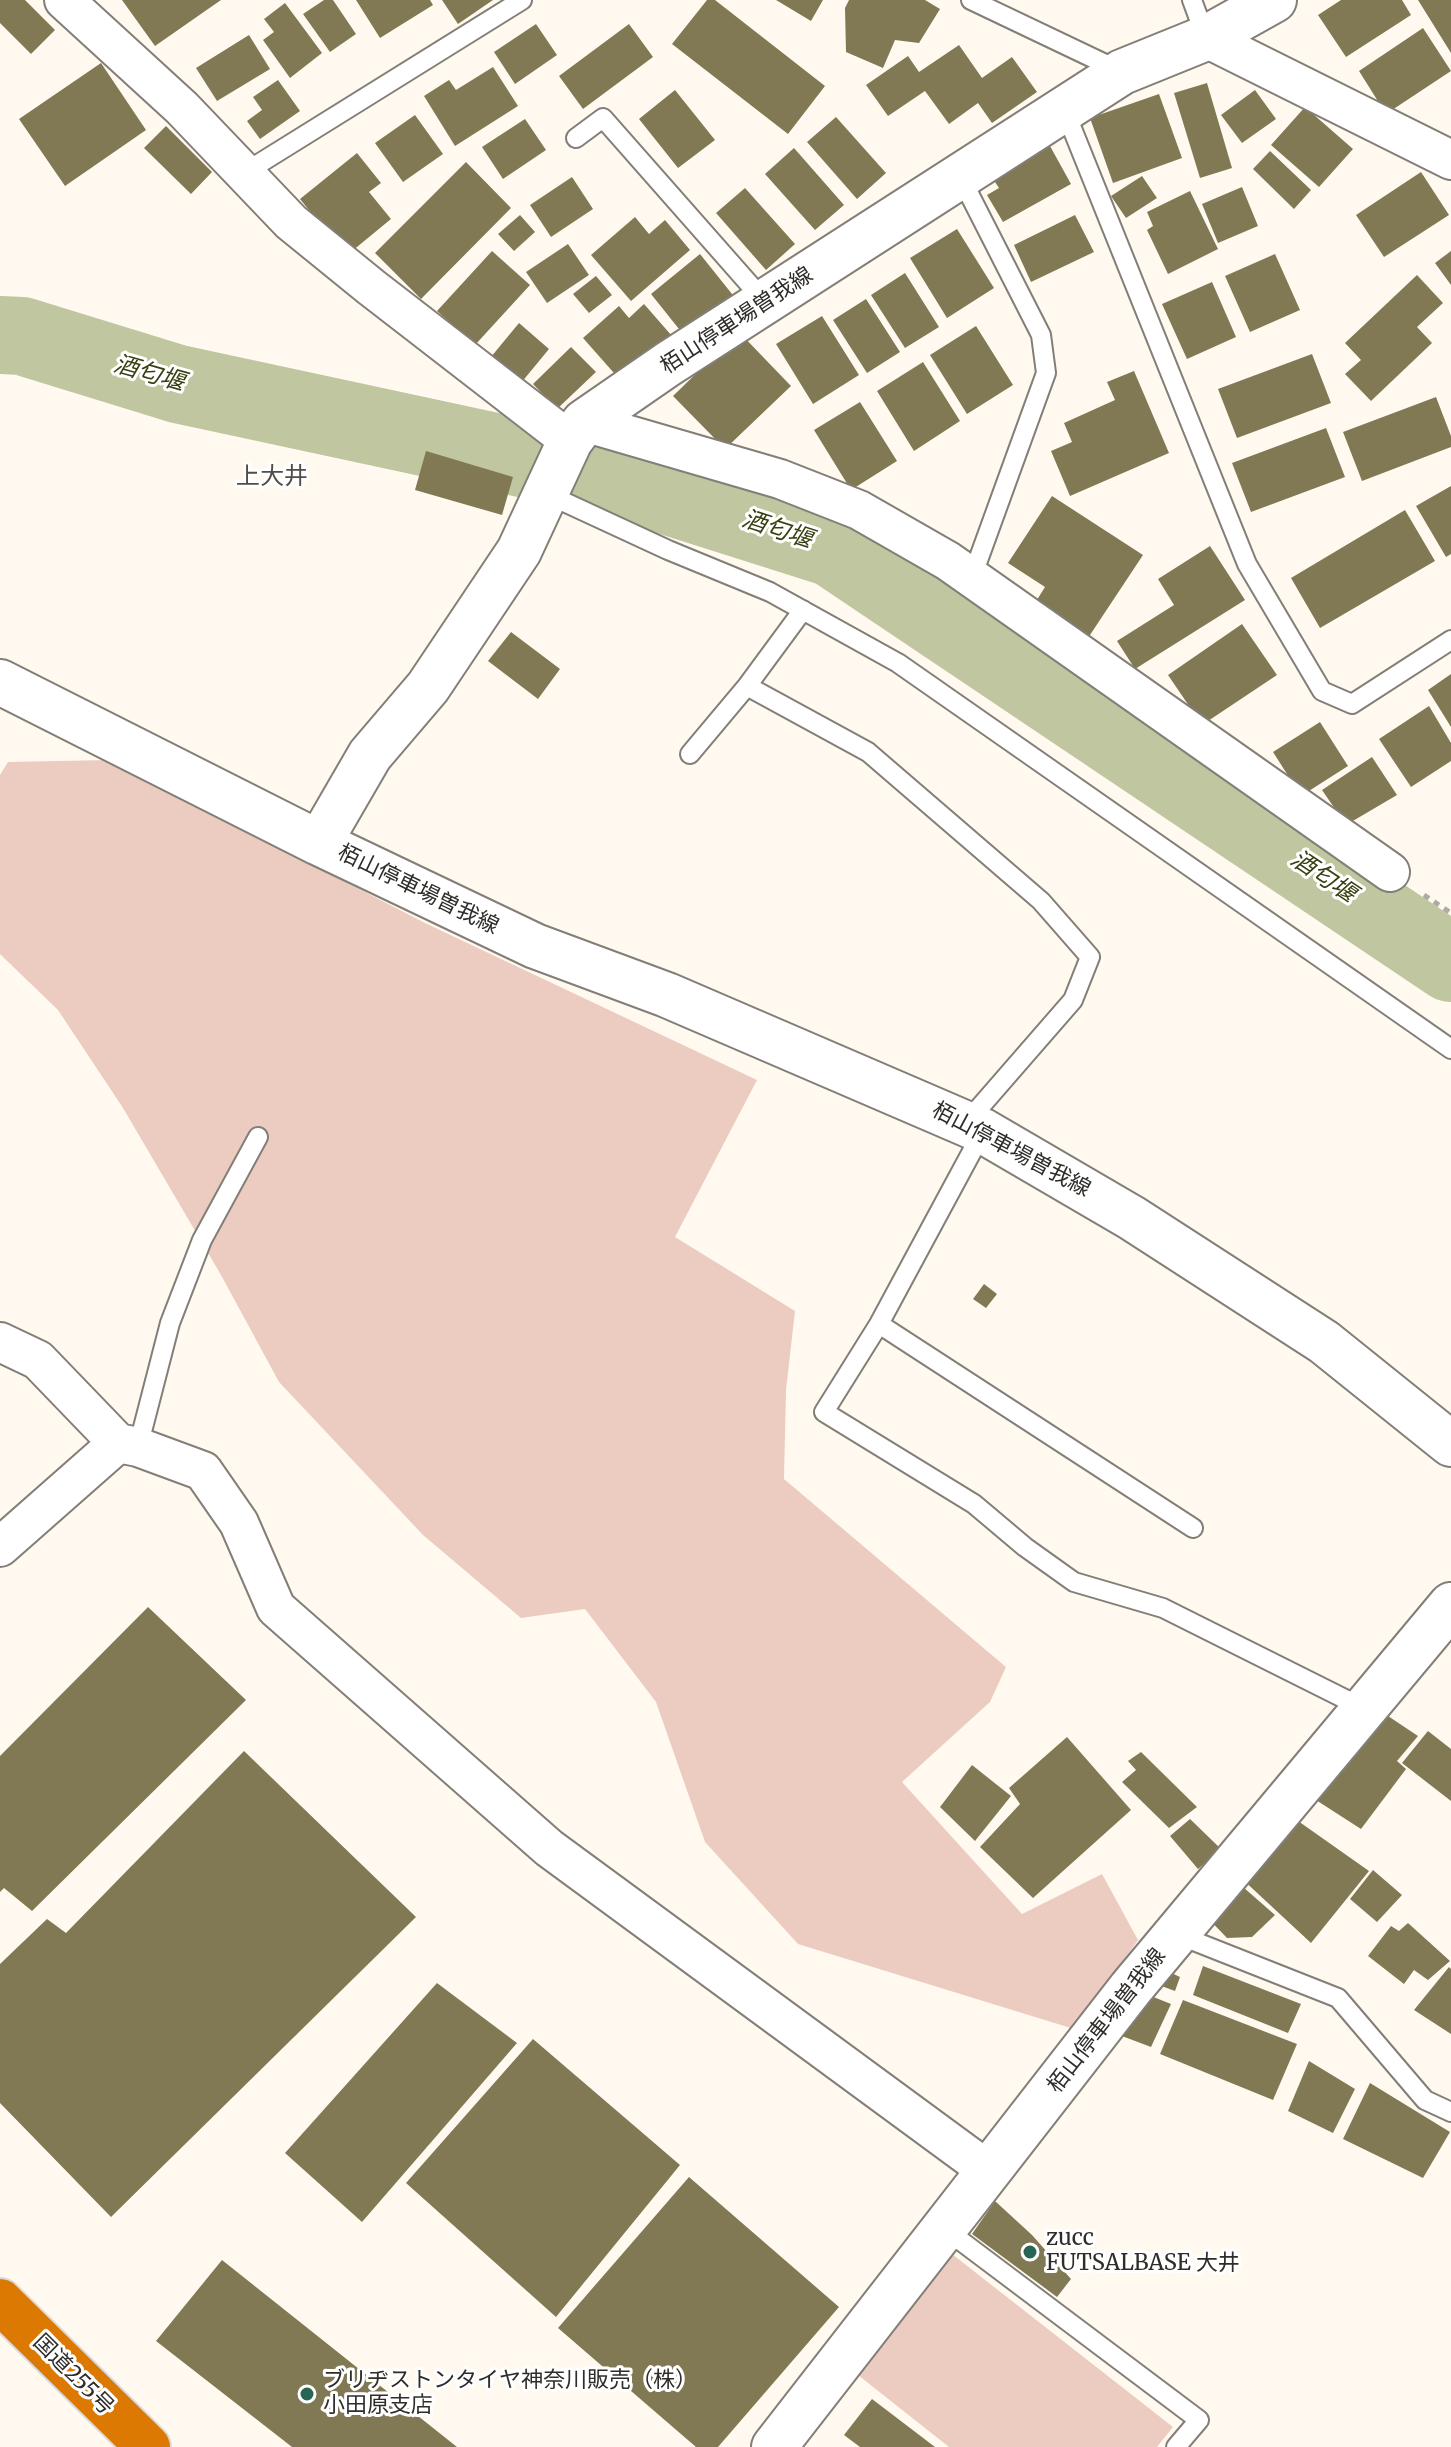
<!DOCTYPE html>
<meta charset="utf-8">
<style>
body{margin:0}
canvas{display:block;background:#fff9f0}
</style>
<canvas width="1451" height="2447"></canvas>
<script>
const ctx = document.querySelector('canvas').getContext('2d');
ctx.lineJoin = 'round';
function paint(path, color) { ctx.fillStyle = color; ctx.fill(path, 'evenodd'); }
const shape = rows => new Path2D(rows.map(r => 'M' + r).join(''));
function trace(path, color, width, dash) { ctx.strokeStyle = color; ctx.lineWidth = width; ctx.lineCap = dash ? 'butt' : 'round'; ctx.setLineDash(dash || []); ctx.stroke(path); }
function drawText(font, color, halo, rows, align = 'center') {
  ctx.font = font + ' Merriweather,"Noto Sans JP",serif'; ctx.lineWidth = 6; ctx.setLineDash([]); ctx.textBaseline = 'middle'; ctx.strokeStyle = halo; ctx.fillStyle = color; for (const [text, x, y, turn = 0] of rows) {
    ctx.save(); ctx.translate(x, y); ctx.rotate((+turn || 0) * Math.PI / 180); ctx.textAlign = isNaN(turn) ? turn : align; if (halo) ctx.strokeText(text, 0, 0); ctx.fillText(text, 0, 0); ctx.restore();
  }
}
const green = shape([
 [109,760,425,923,757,1080,675,1237,795,1311,786,1390,784,1479,1006,1667,990,1702,902,1782,1022,1914,1102,1874,1138,1940,1074,2029,798,1944,705,1842,656,1702,585,1609,521,1618,423,1535,279,1382,221,1275,123,1108,58,1010,0,954,0,775,8,762],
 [952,2254,1173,2427,1157,2447,949,2447,858,2375]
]);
const river = shape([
 [0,335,22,336,178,384,606,476,833,548,1451,963]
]);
const building = shape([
 [0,0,25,0,55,30,31,54,0,23],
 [122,0,221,0,155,46],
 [324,0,333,0,356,34,330,52,303,14],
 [356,0,430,0,433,5,380,38],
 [442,0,493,0,458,24],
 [707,0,715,0,825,86,788,134,672,44],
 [776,0,823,0,811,21],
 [849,0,925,0,940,9,919,43,895,40,883,68,846,52,845,8],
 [1341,0,1402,0,1411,15,1346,57,1318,15],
 [1418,0,1451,0,1451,53],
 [285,3,322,53,290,78,263,40,274,32,264,19],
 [536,24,557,55,515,84,494,52],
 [629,24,653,57,583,109,559,76],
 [1423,28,1451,71,1386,114,1359,71],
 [249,35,270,69,217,101,196,68],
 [959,45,982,78,1012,57,1037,92,992,123,978,103,949,124,925,91,888,116,866,85,908,56,919,72],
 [101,63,146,130,65,186,19,119],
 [493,67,518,106,455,146,424,96,449,80,456,90],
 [278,80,300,111,260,139,247,121,262,110,253,97],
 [1207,83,1232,168,1200,178,1174,93],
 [675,90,715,140,678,168,639,119],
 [1255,90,1276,119,1242,143,1221,115],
 [1159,94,1182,158,1113,183,1090,118],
 [1305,107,1353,149,1319,187,1271,145],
 [415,115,443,154,403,182,375,143],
 [836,117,886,173,857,199,807,142],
 [525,119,546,150,503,179,482,147],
 [166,126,212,172,191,194,144,148],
 [1050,146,1071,184,1003,222,987,195,999,188,993,179],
 [794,148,844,205,815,230,765,174],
 [1270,151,1311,190,1294,209,1253,169],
 [357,153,381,183,369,192,391,219,346,256,300,199],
 [466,162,511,208,421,299,375,253],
 [1421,172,1449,215,1384,257,1356,215],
 [1142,176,1157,198,1126,218,1111,196],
 [572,177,593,209,551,237,530,205],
 [1242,187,1258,226,1218,243,1202,204],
 [745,188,795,244,766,270,716,213],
 [1190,191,1218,249,1168,274,1147,230,1153,226,1147,212],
 [520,215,535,232,514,251,498,234],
 [1075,215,1094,252,1031,282,1014,245],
 [635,217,649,234,665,220,690,250,631,301,591,255],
 [957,229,994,288,947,318,910,258],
 [568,244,589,275,547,303,526,272],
 [492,251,530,285,475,345,437,311],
 [1451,251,1451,285,1435,263],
 [700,254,736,299,687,339,651,294],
 [1275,254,1300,310,1250,332,1225,276],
 [905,273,939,327,905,348,871,295],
 [1417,275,1443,303,1417,327,1432,343,1371,401,1345,374,1361,360,1345,343],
 [596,276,612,295,589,313,573,294],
 [1212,282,1236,337,1187,359,1162,304],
 [866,299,900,352,867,373,833,320],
 [644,304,672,336,621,381,583,338,619,306,629,318],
 [822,316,859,375,813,404,776,344],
 [519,323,549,349,516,389,486,363],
 [976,326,1013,385,967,414,930,355],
 [739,332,791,386,725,449,673,396],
 [571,347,596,372,557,409,533,384],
 [1312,354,1331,403,1237,438,1218,389],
 [923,362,960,421,914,451,877,391],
 [1134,371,1169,453,1070,496,1051,451,1072,442,1064,423,1115,400,1107,382],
 [1436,397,1451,436,1451,447,1362,481,1343,432],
 [860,402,897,461,851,490,814,430],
 [1326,428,1345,477,1251,512,1232,463],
 [426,451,513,477,502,515,415,490],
 [1451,486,1451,554,1446,557,1416,506],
 [1052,496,1143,555,1088,638,1035,603,1045,587,1008,563],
 [1405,510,1435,561,1320,628,1291,578],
 [1210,546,1245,600,1135,669,1117,641,1174,605,1158,579],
 [1242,624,1277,675,1202,725,1168,675],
 [511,632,560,669,538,699,488,661],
 [1451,674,1451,727,1428,690],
 [1429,706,1451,743,1451,761,1411,787,1379,739],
 [1320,722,1348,766,1301,796,1273,752],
 [1372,757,1397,795,1346,825,1322,790],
 [984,1284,997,1294,986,1308,973,1299],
 [148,1607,246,1700,32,1911,4,1888,0,1892,0,1756],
 [1373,1706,1418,1736,1397,1761,1406,1769,1361,1829,1302,1791],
 [1428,1731,1451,1749,1451,1801,1402,1763],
 [1067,1737,1131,1810,1033,1898,980,1847,1020,1804,1009,1788],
 [244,1751,416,1917,111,2217,0,2103,0,1964,47,1919,66,1933],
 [1141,1752,1197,1807,1169,1828,1122,1782,1136,1770,1128,1761],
 [972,1765,1011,1796,975,1841,940,1807],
 [1291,1816,1369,1871,1311,1943,1240,1877],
 [1190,1819,1221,1849,1198,1869,1170,1836],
 [1373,1870,1402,1895,1377,1922,1350,1899],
 [1235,1880,1275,1915,1252,1937,1227,1938,1202,1912],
 [1408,1923,1450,1961,1428,1980,1414,1970,1404,1984,1368,1956,1391,1926,1399,1931],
 [1203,1966,1301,2004,1288,2033,1193,1995],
 [1449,1967,1451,1969,1451,2034,1414,2010],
 [1163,1969,1180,1977,1175,1991,1156,1984],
 [437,1983,517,2043,362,2222,285,2153],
 [1131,1988,1171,2004,1151,2047,1114,2033],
 [1183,2000,1297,2044,1273,2100,1160,2054],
 [533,2039,680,2165,556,2317,406,2183],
 [1309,2061,1355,2089,1333,2133,1288,2111],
 [1370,2083,1450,2132,1423,2178,1343,2139],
 [689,2177,839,2307,718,2447,696,2447,558,2328],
 [995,2201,1032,2235,1071,2279,1057,2297,972,2234],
 [222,2260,457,2447,292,2447,156,2341],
 [872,2399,935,2447,860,2447,844,2435]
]);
const path = shape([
 [1424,895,1451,913]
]);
const lane = shape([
 [971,0,1120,71],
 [1192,0,1206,38],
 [1065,111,1247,564,1322,691,1352,704,1451,640],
 [576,138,603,118,766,303],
 [244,173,522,0],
 [961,178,1041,335,1046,373,972,577],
 [547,494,668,550,770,592,898,663,1451,1049],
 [747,686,868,752,1041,901,1090,957,1073,1000,966,1123],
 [690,754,747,686,803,610],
 [983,1131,879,1324,824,1412,974,1504,1025,1547,1074,1582,1163,1608,1363,1708],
 [879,1324,1193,1528],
 [138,1447,170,1323,202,1240,258,1137],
 [1176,1934,1338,1998,1425,2100,1451,2112],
 [945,2229,1199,2420,1176,2447]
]);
const street = shape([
 [64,0,182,108,291,222,371,287,570,441],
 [1206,38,1451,160],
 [584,422,780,479,859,510,948,561,1390,872],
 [0,1342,38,1360,118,1443,138,1447,203,1471,239,1523,276,1608,549,1848,990,2172],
 [0,1547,118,1443]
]);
const secondary = shape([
 [0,682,319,843,535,946,667,995,983,1131,1132,1218,1324,1342,1451,1444],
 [319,843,370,755,428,687,519,551,570,441,584,422,668,364,1122,72,1206,38,1274,0],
 [774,2447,1131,1988,1451,1605]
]);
const highway = shape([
 [0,2301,148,2447]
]);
const markers = [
 [1030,2252,8,"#276654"],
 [307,2394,8,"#276654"]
];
const streetNames = [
 ["栢山停車場曽我線",737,321,-33],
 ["栢山停車場曽我線",418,890,26],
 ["栢山停車場曽我線",1011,1150,28],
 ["栢山停車場曽我線",1107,2021,-52],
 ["国道255号",73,2375,45]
];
const poiNames = [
 ["zucc",1046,2239],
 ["FUTSALBASE 大井",1046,2264],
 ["ブリヂストンタイヤ神奈川販売（株）",323,2381],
 ["小田原支店",323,2406]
];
const waterNames = [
 ["酒匂堰",149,374,16],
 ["酒匂堰",777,530,18],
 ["酒匂堰",1323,877,34]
];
const neighbourhoodNames = [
 ["上大井",272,477]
];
paint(green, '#ecccc1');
trace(river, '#c0c69f', 78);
paint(building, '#817954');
trace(lane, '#837e77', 22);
trace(street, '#837e77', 42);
trace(secondary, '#837e77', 48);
trace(highway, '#dad9d9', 48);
trace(path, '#afaaa4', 5, [6, 6]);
trace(lane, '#fff', 18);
trace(street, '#fff', 38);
trace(secondary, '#fff', 44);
trace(highway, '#db7902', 44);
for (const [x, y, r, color] of markers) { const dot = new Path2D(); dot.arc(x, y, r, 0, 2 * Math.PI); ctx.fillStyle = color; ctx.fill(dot); trace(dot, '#fff', 3); }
drawText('22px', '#2f2d2a', '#fff', streetNames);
drawText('22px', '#2f2d2a', '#fff', poiNames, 'left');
drawText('italic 24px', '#3a3f10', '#fff', waterNames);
drawText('24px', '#524d46', '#fff', neighbourhoodNames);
</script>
